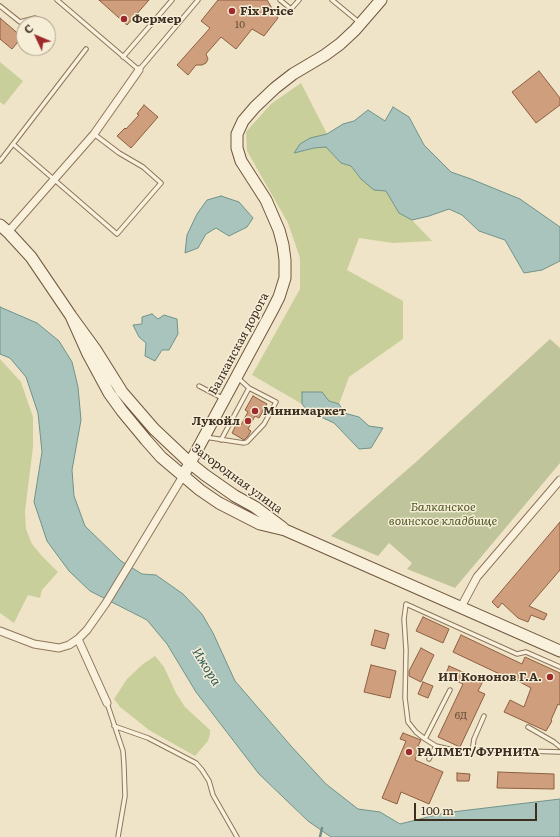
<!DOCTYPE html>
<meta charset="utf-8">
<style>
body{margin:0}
#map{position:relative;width:560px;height:837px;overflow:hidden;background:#f0e4c8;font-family:Literata,serif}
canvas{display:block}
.north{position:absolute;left:16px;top:16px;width:40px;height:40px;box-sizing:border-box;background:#f7eed8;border:1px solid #ada18e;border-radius:50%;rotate:314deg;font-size:11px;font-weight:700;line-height:16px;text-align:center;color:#3d2e20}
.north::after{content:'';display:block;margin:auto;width:14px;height:18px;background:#9e2a2b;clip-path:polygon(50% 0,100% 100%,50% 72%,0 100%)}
.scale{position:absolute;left:414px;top:803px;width:123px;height:18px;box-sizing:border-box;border:2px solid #3d2e20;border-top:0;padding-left:5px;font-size:12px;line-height:14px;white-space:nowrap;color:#3d2e20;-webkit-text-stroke:3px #f7eed8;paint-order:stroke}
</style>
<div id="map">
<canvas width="560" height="837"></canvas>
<div class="north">С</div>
<div class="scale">100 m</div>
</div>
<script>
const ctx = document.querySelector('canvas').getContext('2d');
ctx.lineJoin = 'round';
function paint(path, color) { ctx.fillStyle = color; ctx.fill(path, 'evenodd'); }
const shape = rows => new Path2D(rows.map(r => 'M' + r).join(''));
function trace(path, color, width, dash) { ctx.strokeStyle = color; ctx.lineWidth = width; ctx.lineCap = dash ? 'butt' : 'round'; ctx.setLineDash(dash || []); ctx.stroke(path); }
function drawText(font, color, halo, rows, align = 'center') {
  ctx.font = font + ' Literata,serif'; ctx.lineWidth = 3; ctx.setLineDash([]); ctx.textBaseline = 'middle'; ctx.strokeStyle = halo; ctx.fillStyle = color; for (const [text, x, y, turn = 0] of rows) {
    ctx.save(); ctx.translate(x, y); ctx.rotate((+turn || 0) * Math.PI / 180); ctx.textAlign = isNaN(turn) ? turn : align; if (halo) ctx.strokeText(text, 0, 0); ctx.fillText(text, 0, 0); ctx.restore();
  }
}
const green = shape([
 [0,62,23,81,4,105,0,102],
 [301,83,327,134,310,138,300,144,294,153,314,148,326,147,341,163,351,166,361,179,386,191,399,213,412,220,432,241,393,243,359,238,347,270,403,301,403,339,349,377,339,404,302,392,302,404,252,375,300,289,300,258,288,223,247,151,246,132,271,104],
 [0,359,21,382,33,417,33,447,25,511,26,529,32,544,41,555,58,572,42,590,40,598,28,595,14,623,0,613],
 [155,656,164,667,176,693,185,707,210,730,210,734,208,741,195,756,149,730,120,707,114,699,127,679,143,664]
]);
const cemetery = shape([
 [550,339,560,348,560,463,455,588,407,569,412,563,389,543,378,556,331,536,416,462]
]);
const water = shape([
 [393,107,409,117,424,145,451,172,471,179,520,199,560,227,560,261,542,270,524,273,505,240,479,231,462,215,449,209,429,216,412,220,399,213,386,191,374,190,361,179,351,166,341,163,326,147,314,148,294,153,300,144,310,138,327,134,343,124,354,121,368,110,385,121,393,107],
 [221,196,239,202,253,218,247,227,229,236,216,228,206,234,198,248,185,253,187,235,197,214,207,200,221,196],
 [0,307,37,323,59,341,72,362,78,387,81,420,72,470,74,496,85,526,121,561,142,574,156,575,183,594,202,614,213,633,235,681,291,746,326,784,358,809,380,812,400,824,444,813,560,799,560,837,331,837,308,821,259,774,196,692,167,644,147,620,90,591,69,571,47,541,34,502,42,452,38,413,26,377,10,358,0,354,0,307],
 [152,314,158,319,164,315,177,319,178,334,169,350,162,350,155,361,145,356,146,343,139,337,133,325,142,324,142,317,152,314],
 [302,392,322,392,329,401,339,404,344,413,359,417,369,426,383,428,371,448,359,449,334,423,321,417,310,414,302,404,302,392]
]);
const stream = shape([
 [320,837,322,828]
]);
const building = shape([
 [99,0,149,0,127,25,99,0],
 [218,0,267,0,278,18,264,36,252,29,236,49,221,37,206,54,208,59,206,63,202,65,196,65,188,75,177,65,210,28,201,21,218,0],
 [0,18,22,37,12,49,0,39,0,18],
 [539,71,560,98,560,105,536,123,512,92,539,71],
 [144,105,158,117,131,148,117,136,125,128,126,129,139,115,137,114,144,105],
 [253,396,267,404,259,418,255,416,248,429,251,431,248,436,244,440,232,433,237,423,241,425,248,412,245,410,253,396],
 [560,522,560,570,529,606,547,614,544,620,531,615,528,622,518,618,502,603,498,608,492,602,560,522],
 [423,617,449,629,443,643,416,631,423,617],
 [375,630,389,634,385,649,371,645,375,630],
 [461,635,522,664,525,657,560,673,560,705,558,704,551,720,552,721,546,731,504,712,510,700,524,707,531,688,507,675,506,677,453,652,461,635],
 [421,648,434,655,421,682,409,676,409,671,421,648],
 [371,665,396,671,390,698,364,692,371,665],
 [449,666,483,681,478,691,485,694,460,747,438,737,463,684,445,676,449,666],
 [423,682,433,686,428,698,418,694,423,682],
 [403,733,421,740,418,746,420,747,415,760,443,772,429,804,401,792,397,804,382,798,406,741,400,739,403,733],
 [498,772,554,774,554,789,497,788,498,772],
 [457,773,470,774,469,781,457,781,457,773]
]);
const lane = shape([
 [57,0,139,70,198,0],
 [280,0,291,9,299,0],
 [332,0,360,23],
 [0,6,20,22,35,18,44,21],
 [123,57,172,0],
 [13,144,117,234,161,183,143,167,119,153,94,134],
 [0,161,86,49],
 [199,386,224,399],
 [205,437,244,443,247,442,264,424,276,402,249,388,238,378],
 [221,440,249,388],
 [560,667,526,652,517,654,406,604,404,619,406,650,405,698,408,722,416,732,425,739,436,746,462,752,491,750,560,752],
 [107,703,123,751,124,766,125,796,118,837],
 [114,726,148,738,196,763,202,770,209,781,213,795,237,837],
 [528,727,554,742,560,747],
 [425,739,450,690],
 [472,752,474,739,484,716],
 [429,759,436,746]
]);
const street = shape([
 [8,232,94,134,139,70],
 [461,607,477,577,560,480],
 [0,631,34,644,59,648,69,645,78,639,87,630,106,603,183,476],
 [78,639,107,703]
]);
const secondary = shape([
 [0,225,8,232,31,257,71,316,95,349,122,392,154,429,190,463,205,475,235,496,255,507,283,528],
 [71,316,88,354,109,393,122,411,146,440,161,457,200,490,219,503,260,524,285,530,560,651],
 [183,476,272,311,279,297,285,278,285,260,283,245,279,230,266,200,241,161,237,148,237,134,243,121,255,107,275,88,293,74,325,55,340,44,355,30,381,0]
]);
const markers = [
 [232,11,4,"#9e2a2b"],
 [124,19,4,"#9e2a2b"],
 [255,411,4,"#9e2a2b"],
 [248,421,4,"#9e2a2b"],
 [550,677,4,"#9e2a2b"],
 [409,752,4,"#9e2a2b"]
];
const numberNames = [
 ["10",240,25],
 ["6Д",461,716]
];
const poiNames = [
 ["Fix Price",240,11],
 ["Фермер",132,19],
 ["Минимаркет",263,411],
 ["Лукойл",240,421,"right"],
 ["ИП Кононов Г.А.",542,677,"right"],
 ["РАЛМЕТ/ФУРНИТА",417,752]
];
const streetNames = [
 ["Балканская дорога",239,344,-62],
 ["Загородная улица",237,479,36]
];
const parkNames = [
 ["Балканское",443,507],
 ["воинское кладбище",443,521]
];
const waterNames = [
 ["Ижора",206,667,58]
];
paint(green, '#c9cf9b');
paint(cemetery, '#bfc49a');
paint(water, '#a9c4bc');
trace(water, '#6f938a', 1);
trace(stream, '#6f938a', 2.5);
paint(building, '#cf9f7d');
trace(building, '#8d5f41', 1);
trace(lane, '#8d765c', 5.5);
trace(street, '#8d765c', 9);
trace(secondary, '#6f573f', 13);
trace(lane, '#faf1dc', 3.5);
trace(street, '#faf1dc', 7);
trace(secondary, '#faf1dc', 11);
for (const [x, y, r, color] of markers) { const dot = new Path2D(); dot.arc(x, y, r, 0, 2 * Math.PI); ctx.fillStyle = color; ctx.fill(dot); trace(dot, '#f7eed8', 1.5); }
drawText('10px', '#624a37', null, numberNames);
drawText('bold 12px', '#3d2e20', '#f7eed8', poiNames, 'left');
drawText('12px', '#3d2e20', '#f7eed8', streetNames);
drawText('italic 12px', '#4d5a26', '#f7eed8', parkNames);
drawText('italic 13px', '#2f5d5a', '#f7eed8', waterNames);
</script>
